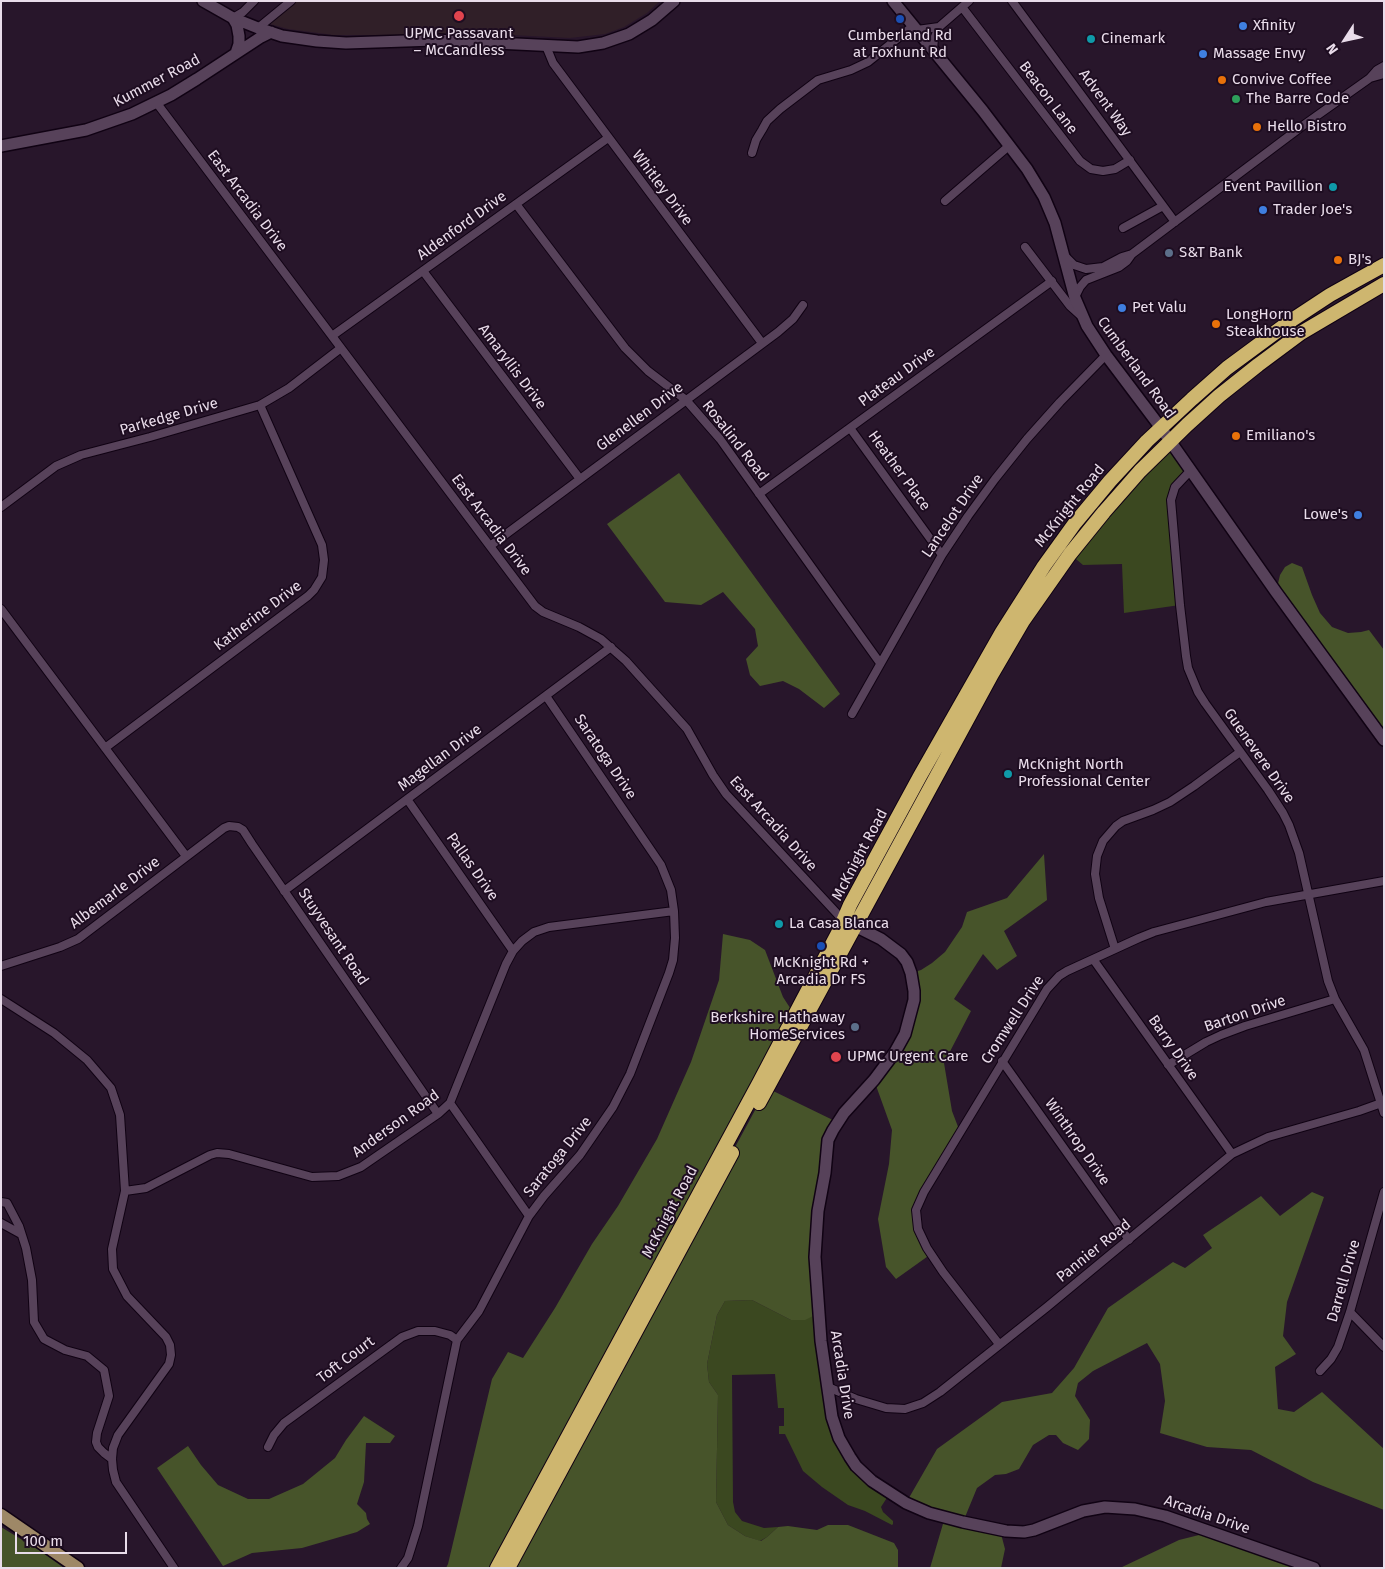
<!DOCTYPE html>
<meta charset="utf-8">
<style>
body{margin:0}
#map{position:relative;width:1385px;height:1569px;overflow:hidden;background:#28162b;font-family:"Fira Sans",sans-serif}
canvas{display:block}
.frame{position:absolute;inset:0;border:2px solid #e9dcea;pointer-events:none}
.north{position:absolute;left:1320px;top:15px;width:50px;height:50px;-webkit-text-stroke:4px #1e0d21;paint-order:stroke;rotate:235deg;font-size:14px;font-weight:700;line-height:20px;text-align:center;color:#e9dcea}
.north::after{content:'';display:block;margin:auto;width:18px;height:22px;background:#e9dcea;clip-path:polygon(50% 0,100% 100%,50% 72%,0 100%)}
.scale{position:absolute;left:15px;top:1532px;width:112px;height:22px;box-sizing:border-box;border:2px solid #e9dcea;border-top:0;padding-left:6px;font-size:15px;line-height:18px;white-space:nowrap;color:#e9dcea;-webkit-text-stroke:4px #1e0d21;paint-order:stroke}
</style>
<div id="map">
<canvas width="1385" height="1569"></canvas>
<div class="frame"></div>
<div class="north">N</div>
<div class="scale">100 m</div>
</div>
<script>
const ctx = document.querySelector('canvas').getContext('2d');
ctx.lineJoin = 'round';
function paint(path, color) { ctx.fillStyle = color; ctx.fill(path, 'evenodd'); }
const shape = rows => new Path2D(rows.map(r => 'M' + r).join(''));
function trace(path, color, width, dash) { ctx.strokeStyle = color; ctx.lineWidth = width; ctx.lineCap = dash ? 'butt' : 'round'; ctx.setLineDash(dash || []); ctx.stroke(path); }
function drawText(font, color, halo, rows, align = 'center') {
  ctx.font = font + ' "Fira Sans",sans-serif'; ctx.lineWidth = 4; ctx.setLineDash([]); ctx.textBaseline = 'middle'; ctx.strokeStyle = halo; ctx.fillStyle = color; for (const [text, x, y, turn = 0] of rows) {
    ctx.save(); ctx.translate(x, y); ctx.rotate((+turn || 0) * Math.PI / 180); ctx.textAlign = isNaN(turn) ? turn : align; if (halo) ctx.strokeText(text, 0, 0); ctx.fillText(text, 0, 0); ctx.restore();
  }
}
const medical = shape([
 [295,1,660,1,647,13,624,27,605,34,570,38,511,35,333,35,288,29,270,24,271,20]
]);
const green = shape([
 [1170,441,1191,470,1173,491,1180,605,1124,613,1122,564,1083,565,1070,554],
 [752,1300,791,1320,819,1313,843,1447,890,1493,881,1507,883,1512,893,1521,893,1524,892,1525,865,1511,848,1505,822,1487,803,1471,785,1434,779,1434,779,1426,784,1426,784,1408,778,1408,775,1374,732,1375,733,1502,735,1512,742,1521,764,1528,778,1527,767,1537,760,1541,745,1536,728,1525,716,1502,718,1395,709,1382,707,1364,717,1315,725,1301]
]);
const forest = shape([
 [679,473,840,694,824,708,799,689,783,681,760,686,750,675,746,659,758,646,755,629,723,592,701,605,665,602,607,524],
 [1292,563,1302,567,1312,595,1320,613,1332,627,1348,633,1361,632,1369,630,1384,650,1384,729,1276,592,1280,575,1285,567],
 [1044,854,1047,900,1004,931,1017,956,997,970,983,954,954,999,971,1011,944,1063,952,1111,960,1132,924,1192,917,1220,931,1254,896,1279,886,1267,878,1219,889,1164,892,1130,874,1080,905,1034,911,973,921,970,932,963,945,952,962,927,967,912,1007,898],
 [723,934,750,940,765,950,783,997,794,1014,497,1568,446,1568,448,1564,492,1379,508,1352,523,1358,555,1308,592,1244,618,1206,657,1139,691,1062,719,980],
 [767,1088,837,1122,818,1211,819,1313,805,1320,791,1320,752,1300,725,1301,717,1315,707,1364,709,1382,718,1395,716,1502,728,1525,745,1536,761,1541,767,1537,778,1527,788,1526,817,1530,828,1525,848,1525,894,1543,898,1550,898,1567,508,1568],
 [1312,1192,1324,1197,1287,1302,1283,1336,1296,1354,1275,1367,1278,1409,1294,1412,1322,1392,1384,1449,1384,1510,1313,1482,1251,1450,1207,1447,1160,1433,1165,1401,1160,1364,1147,1343,1093,1371,1078,1383,1075,1396,1090,1420,1089,1439,1078,1450,1063,1443,1056,1435,1049,1435,1033,1445,1019,1469,1006,1474,995,1475,977,1488,963,1522,1000,1530,1005,1549,1001,1568,930,1568,945,1517,906,1503,937,1449,1002,1402,1052,1393,1074,1368,1108,1308,1173,1262,1185,1268,1212,1248,1203,1235,1261,1196,1280,1216],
 [364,1416,395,1436,390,1443,366,1443,364,1482,357,1504,366,1513,367,1519,370,1524,357,1532,302,1548,252,1553,223,1566,157,1468,188,1446,201,1465,218,1485,248,1499,269,1499,303,1484,335,1458,346,1440],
 [1,1527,42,1552,64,1568,1,1568],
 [1211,1532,1314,1568,1120,1568,1179,1540]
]);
const street = shape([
 [1012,1,1175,222],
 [962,7,1080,161,1091,169,1103,171,1115,169,1130,160],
 [233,18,243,12,254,1],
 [258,28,291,1],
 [917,30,939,27],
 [546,46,553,63,762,343],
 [933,49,934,39,939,27,969,1],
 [1370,78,1384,74],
 [156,102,535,606,543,612,579,627,601,639,626,661,687,729,713,775,726,794,843,920],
 [752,153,756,140,762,130,767,121,780,109,818,80,851,70,868,62,913,26],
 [945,201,1010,145],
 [516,204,625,348,648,371,686,400,720,439,880,663],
 [1123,228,1163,206],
 [1025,247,1070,306,1080,315],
 [1065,256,1074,265,1086,269,1103,267,1122,257,1132,254,1301,127,1370,78,1377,70,1384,66],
 [423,271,580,479],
 [1075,297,1080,287,1086,280,1119,267,1127,261,1132,254],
 [332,336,608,138],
 [850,428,942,555],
 [1191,470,1175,487,1171,500,1180,605,1186,656,1188,668,1198,692,1205,703,1268,790,1283,813,1289,825,1299,853,1328,981,1335,999,1364,1050,1384,1113],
 [759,494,1052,281],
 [1,507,56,466,81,455,150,437,260,405,289,388,341,348],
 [490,546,778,332,793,319,803,305],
 [1,609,186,856],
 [852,714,942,555,968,516,995,479,1027,439,1060,402,1106,355],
 [105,748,308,596,314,590,322,577,324,560,322,545,260,405],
 [407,799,513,951],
 [284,891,611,647],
 [1115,949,1099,898,1095,874,1097,856,1103,841,1116,826,1123,821,1153,810,1170,802,1194,786,1240,752],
 [1093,959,1232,1154],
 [1,966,60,947,78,939,224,828,229,826,238,827,243,830,252,844,438,1114],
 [1,999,54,1033,87,1060,111,1088,120,1115,125,1191,112,1249,113,1269,127,1296,166,1337,170,1345,171,1355,169,1364,118,1435,113,1448,112,1459,113,1470,116,1482,174,1568],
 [1002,1061,1129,1240],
 [1168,1065,1206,1042,1221,1035,1245,1026,1335,999],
 [450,1103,529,1216],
 [125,1191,146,1188,210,1155,217,1153,229,1154,312,1177,338,1176,361,1167,438,1114,450,1103,506,964,513,951,522,941,534,932,549,927,674,911],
 [1,1202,7,1203,19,1226,26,1248,32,1280,34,1322,44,1339,65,1350,87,1356,104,1370,109,1396,97,1433,96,1442,98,1447,104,1453,112,1459],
 [1,1223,21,1234],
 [1350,1312,1384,1347],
 [999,1344,943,1272,927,1248,918,1229,916,1210,924,1192,1047,989,1059,976,1067,971,1139,938,1154,932,1266,902,1384,881],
 [1320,1371,1331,1359,1338,1347,1350,1312,1384,1192],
 [828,1387,856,1399,886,1408,905,1409,923,1403,940,1392,1047,1307,1232,1154,1268,1137,1359,1111,1384,1102],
 [268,1447,274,1435,284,1423,402,1337,418,1331,435,1331,450,1335,457,1340],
 [401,1568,408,1558,418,1526,457,1340,479,1311,529,1216,544,1196,580,1155,613,1107,630,1074,669,973,673,960,675,938,674,911,671,890,661,865,546,696]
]);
const secondary = shape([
 [203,1,233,18,258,28,282,36,317,41,346,43,435,40,578,47,603,43,629,34,652,20,674,1],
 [893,1,983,111,1027,169,1044,197,1055,223,1075,298,1087,326,1106,355,1161,428,1276,592,1384,740],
 [233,18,237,25,239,36,239,44,236,53],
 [1,146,86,130,132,114,171,95,197,79,261,37,271,32],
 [847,922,881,939,901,954,907,962,911,973,914,991,914,1000,905,1034,895,1052,874,1080,844,1113,833,1130,828,1140,825,1173,818,1211,815,1257,821,1341,832,1417,839,1438,850,1457,856,1466,872,1481,906,1503,929,1513,963,1522,1006,1531,1024,1532,1034,1530,1083,1511,1105,1507,1135,1509,1165,1516,1314,1568]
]);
const primary = shape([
 [1,1515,78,1568]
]);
const highway = shape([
 [759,1103,992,674,1023,621,1070,554,1104,512,1140,471,1187,425,1219,396,1258,365,1301,333,1384,284],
 [497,1568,759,1083,838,933,850,905,920,776,1002,632,1044,566,1075,523,1110,481,1147,441,1192,399,1227,368,1292,320,1330,295,1384,265],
 [508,1568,732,1153]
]);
const markers = [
 [459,16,6,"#e0444e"],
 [900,19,5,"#1a4fb4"],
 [1243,26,5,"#3f7fe0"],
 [1091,39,5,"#0f9aa8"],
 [1203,54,5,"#3f7fe0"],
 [1222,80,5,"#e8710a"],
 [1236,99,5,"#2e9e5b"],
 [1257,127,5,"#e8710a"],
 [1333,187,5,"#0f9aa8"],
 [1263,210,5,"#3f7fe0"],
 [1169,253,5,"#5c6f8a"],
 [1338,260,5,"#e8710a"],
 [1122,308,5,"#3f7fe0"],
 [1216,324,5,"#e8710a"],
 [1236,436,5,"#e8710a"],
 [1358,515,5,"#3f7fe0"],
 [1008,774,5,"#0f9aa8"],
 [779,924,5,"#0f9aa8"],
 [821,946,5,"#1a4fb4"],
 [855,1027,5,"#5c6f8a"],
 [836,1057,6,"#e0444e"]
];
const poiNames = [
 ["Xfinity",1253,26],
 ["UPMC Passavant",459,34,"center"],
 ["– McCandless",459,51,"center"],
 ["Cumberland Rd",900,36,"center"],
 ["at Foxhunt Rd",900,53,"center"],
 ["Cinemark",1101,39],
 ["Massage Envy",1213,54],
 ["Convive Coffee",1232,80],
 ["The Barre Code",1246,99],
 ["Hello Bistro",1267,127],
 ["Event Pavillion",1323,187,"right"],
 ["Trader Joe's",1273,210],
 ["S&T Bank",1179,253],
 ["BJ's",1348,260],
 ["Pet Valu",1132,308],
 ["LongHorn",1226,315],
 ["Steakhouse",1226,332],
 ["Emiliano's",1246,436],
 ["Lowe's",1348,515,"right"],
 ["McKnight North",1018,765],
 ["Professional Center",1018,782],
 ["La Casa Blanca",789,924],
 ["McKnight Rd +",821,963,"center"],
 ["Arcadia Dr FS",821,980,"center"],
 ["Berkshire Hathaway",845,1018,"right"],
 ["HomeServices",845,1035,"right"],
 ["UPMC Urgent Care",847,1057]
];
const streetNames = [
 ["Kummer Road",157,81,-28],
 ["Beacon Lane",1048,98,53],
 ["Advent Way",1105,103,54],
 ["Whitley Drive",662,188,53],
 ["East Arcadia Drive",247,201,53],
 ["Aldenford Drive",462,226,-36],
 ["Amaryllis Drive",512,367,53],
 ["Cumberland Road",1136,368,54],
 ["Plateau Drive",897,377,-36],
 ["Parkedge Drive",169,417,-16],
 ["Glenellen Drive",640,417,-37],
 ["Rosalind Road",735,441,52],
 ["Heather Place",899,471,54],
 ["McKnight Road",1070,506,-51],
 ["Lancelot Drive",953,516,-56],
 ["East Arcadia Drive",491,525,53],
 ["Katherine Drive",258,616,-37],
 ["Guenevere Drive",1259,756,55],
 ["Saratoga Drive",605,757,56],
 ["Magellan Drive",440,758,-37],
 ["East Arcadia Drive",773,824,48],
 ["McKnight Road",860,855,-62],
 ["Pallas Drive",472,867,55],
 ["Albemarle Drive",115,893,-37],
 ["Stuyvesant Road",333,937,56],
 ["Barton Drive",1245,1014,-19],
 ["Cromwell Drive",1013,1020,-57],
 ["Barry Drive",1173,1048,55],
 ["Anderson Road",396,1124,-36],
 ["Winthrop Drive",1077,1142,55],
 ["Saratoga Drive",558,1157,-51],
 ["McKnight Road",670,1212,-62],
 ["Pannier Road",1094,1251,-39],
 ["Darrell Drive",1344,1281,-74],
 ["Toft Court",346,1360,-37],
 ["Arcadia Drive",842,1375,81],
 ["Arcadia Drive",1207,1515,19]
];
paint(medical, '#301f28');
paint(green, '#3b4820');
paint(forest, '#47542a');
trace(street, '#100213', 10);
trace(secondary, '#100213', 14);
trace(primary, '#100213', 15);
trace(highway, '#100213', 16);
trace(street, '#57425a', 8);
trace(secondary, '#57425a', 11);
trace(primary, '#9e8867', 12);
trace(highway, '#ceb66f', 14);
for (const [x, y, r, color] of markers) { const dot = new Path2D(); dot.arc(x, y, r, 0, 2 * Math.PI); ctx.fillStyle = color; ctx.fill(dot); trace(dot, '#1e0d21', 2); }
drawText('15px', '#e9dcea', '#1e0d21', poiNames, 'left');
drawText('15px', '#e9dcea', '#1e0d21', streetNames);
</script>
